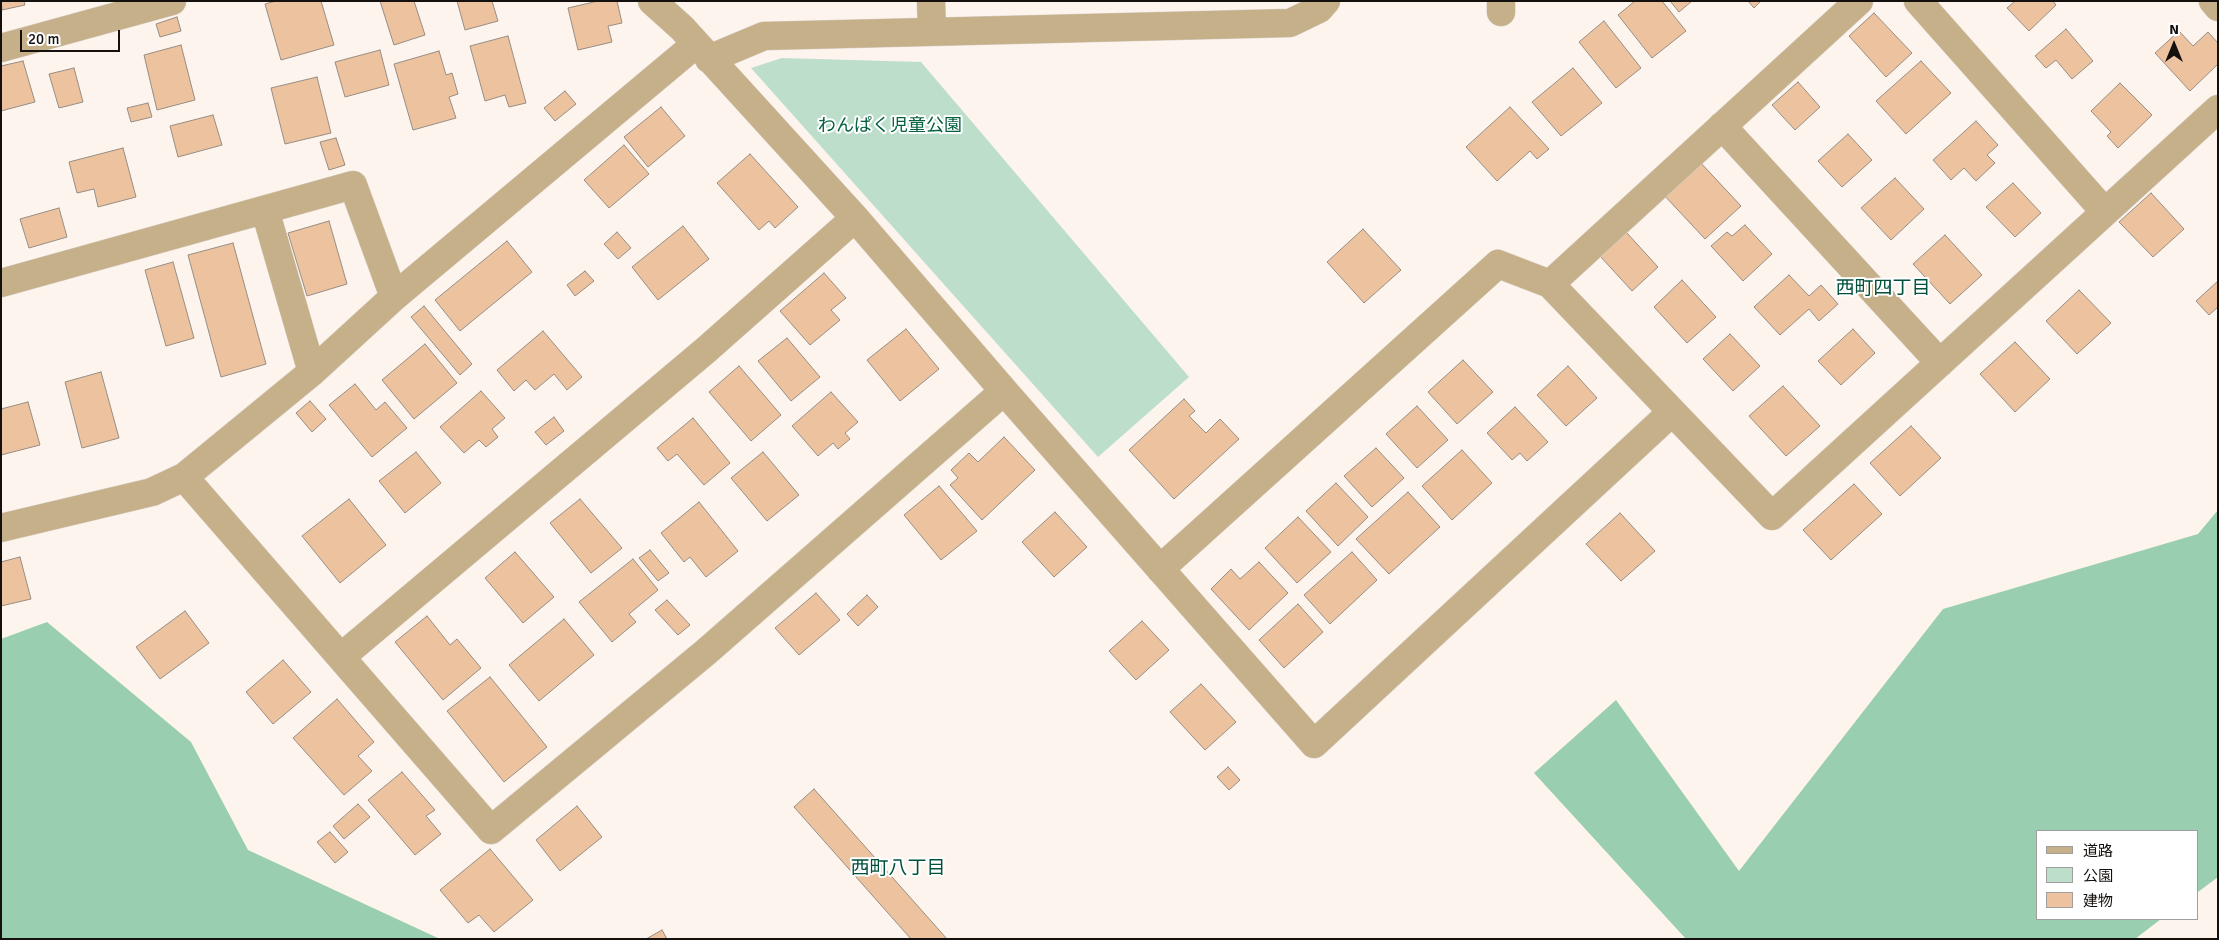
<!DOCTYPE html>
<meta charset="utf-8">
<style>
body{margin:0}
#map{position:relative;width:2219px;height:940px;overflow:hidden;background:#fdf4ed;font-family:Signika,"Noto Sans JP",sans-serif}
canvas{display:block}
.frame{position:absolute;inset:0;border:2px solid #14100d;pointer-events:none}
.legend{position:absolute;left:2036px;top:830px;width:162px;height:90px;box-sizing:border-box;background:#fff;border:1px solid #a19f9e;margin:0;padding:6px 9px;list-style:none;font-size:15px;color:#14100d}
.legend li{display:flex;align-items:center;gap:10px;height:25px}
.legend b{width:25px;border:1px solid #a19f9e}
.north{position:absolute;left:2149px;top:20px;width:50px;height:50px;-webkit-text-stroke:4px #fff;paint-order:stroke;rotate:0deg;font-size:14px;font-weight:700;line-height:20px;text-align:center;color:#14100d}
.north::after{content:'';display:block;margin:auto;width:18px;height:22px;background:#14100d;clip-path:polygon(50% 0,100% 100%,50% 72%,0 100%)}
.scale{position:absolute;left:20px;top:30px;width:100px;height:22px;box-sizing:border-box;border:2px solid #14100d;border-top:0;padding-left:6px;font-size:15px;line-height:18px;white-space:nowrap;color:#14100d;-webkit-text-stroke:4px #fff;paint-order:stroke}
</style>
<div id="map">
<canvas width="2219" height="940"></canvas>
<div class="frame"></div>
<ul class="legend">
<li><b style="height:6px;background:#c6b08a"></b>道路</li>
<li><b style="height:14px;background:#bcdecb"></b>公園</li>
<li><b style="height:14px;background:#ecc29f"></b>建物</li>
</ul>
<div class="north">N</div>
<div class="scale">20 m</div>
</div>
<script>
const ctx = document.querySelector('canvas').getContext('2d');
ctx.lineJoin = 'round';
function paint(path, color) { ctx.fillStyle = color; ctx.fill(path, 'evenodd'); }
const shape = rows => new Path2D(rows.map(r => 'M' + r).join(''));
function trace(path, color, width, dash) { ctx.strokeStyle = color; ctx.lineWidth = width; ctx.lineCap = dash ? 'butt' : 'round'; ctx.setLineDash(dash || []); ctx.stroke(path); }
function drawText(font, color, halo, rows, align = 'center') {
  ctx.font = font + ' Signika,"Noto Sans JP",sans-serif'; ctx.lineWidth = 4; ctx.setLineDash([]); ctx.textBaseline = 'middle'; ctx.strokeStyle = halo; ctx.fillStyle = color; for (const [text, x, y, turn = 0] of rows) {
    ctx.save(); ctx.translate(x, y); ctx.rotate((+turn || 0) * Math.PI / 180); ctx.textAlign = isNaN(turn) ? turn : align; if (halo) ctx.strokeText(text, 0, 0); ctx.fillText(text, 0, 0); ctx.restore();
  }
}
const green = shape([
 [782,58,921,62,1189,377,1098,457,751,68]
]);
const forest = shape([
 [2218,510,2218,877,2198,892,2198,831,2038,831,2038,919,2161,919,2135,939,1686,939,1534,773,1616,700,1739,871,1943,609,2198,534],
 [47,622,191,742,248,850,440,939,1,939,1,639]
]);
const building = shape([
 [1,1,24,1,25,5,2,10,1,1],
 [276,1,321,1,334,45,281,60,265,4,276,1],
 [380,1,414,1,425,35,394,45,380,1],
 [457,1,492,1,498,21,465,30,457,1],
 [598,1,617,1,622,23,608,26,612,42,578,50,568,8,598,1],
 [1635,1,1662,1,1686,31,1652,58,1618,15,1635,1],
 [1670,1,1692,1,1679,12,1670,1],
 [1748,1,1761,1,1754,8,1748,1],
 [2015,1,2053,1,2056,5,2029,31,2007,8,2015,1],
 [1874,13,1912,53,1886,77,1849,36,1874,13],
 [177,17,181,31,160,37,156,24,177,17],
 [1604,21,1641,68,1616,88,1579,42,1604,21],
 [2066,29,2093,61,2072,79,2056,60,2046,68,2035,56,2066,29],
 [2179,31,2193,46,2208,32,2218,43,2218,64,2190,91,2155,53,2179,31],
 [508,36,526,103,509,107,505,95,485,101,470,46,508,36],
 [181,45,195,100,157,110,144,55,181,45],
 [380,50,389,85,345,97,335,62,380,50],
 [439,51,446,75,452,73,458,94,449,97,456,118,413,130,394,64,439,51],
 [23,61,35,102,1,111,1,66,23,61],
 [1921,61,1951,93,1906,134,1876,101,1921,61],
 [74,68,83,102,59,108,49,74,74,68],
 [1573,68,1602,103,1561,136,1532,102,1573,68],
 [317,77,331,133,285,144,271,88,317,77],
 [1798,82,1820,107,1795,130,1772,105,1798,82],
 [2120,83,2152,115,2118,148,2107,136,2111,132,2091,111,2120,83],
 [565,91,576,104,555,121,544,108,565,91],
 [148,103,152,117,131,122,127,108,148,103],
 [661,107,685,136,648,167,624,137,661,107],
 [1510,107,1549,149,1537,159,1530,151,1497,181,1466,147,1510,107],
 [213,115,222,145,178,157,170,126,213,115],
 [1976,121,1998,145,1987,155,1995,163,1976,181,1964,168,1951,180,1933,160,1976,121],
 [1848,134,1872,160,1842,187,1818,161,1848,134],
 [336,138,345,165,329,170,320,142,336,138],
 [624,145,649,174,609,208,584,180,624,145],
 [123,148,136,197,98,207,94,189,77,193,69,162,123,148],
 [750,154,798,207,775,228,769,221,759,230,717,183,750,154],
 [1699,161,1741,206,1705,239,1663,194,1699,161],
 [1895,178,1924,209,1891,240,1861,208,1895,178],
 [2013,183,2041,213,2015,237,1986,207,2013,183],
 [2151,193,2184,229,2153,257,2119,222,2151,193],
 [59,208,67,237,29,248,20,219,59,208],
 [329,221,347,284,307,296,288,233,329,221],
 [1745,225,1772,254,1743,281,1711,246,1727,232,1732,236,1745,225],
 [683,226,709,259,658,300,632,267,683,226],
 [1363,229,1401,270,1364,303,1327,262,1363,229],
 [617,232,631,248,618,259,604,244,617,232],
 [1626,232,1658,267,1632,291,1600,256,1626,232],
 [1945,235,1982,275,1950,304,1913,264,1945,235],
 [507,241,532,272,460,331,435,300,507,241],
 [233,243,266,364,221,377,188,255,233,243],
 [173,262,194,338,166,346,145,270,173,262],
 [585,271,594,281,575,296,567,285,585,271],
 [824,273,846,298,831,310,840,320,810,345,780,311,824,273],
 [1789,275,1809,296,1821,285,1838,304,1819,321,1809,309,1780,335,1754,307,1789,275],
 [1682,280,1716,317,1687,343,1654,307,1682,280],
 [2218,281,2218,307,2209,315,2196,301,2218,281],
 [2079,290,2111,323,2077,354,2046,321,2079,290],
 [424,306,472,364,460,375,411,317,424,306],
 [906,329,939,369,900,401,867,360,906,329],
 [1853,329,1875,353,1841,385,1818,361,1853,329],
 [543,331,582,377,567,390,554,374,535,390,526,380,514,391,497,370,543,331],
 [1730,334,1760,366,1733,391,1703,359,1730,334],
 [787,338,820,377,791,401,758,361,787,338],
 [2015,342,2050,379,2015,412,1980,374,2015,342],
 [425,344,457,383,414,419,382,380,425,344],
 [1463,360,1493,392,1457,424,1428,392,1463,360],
 [739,366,781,415,751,441,709,392,739,366],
 [1568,366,1597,398,1566,426,1537,395,1568,366],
 [101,372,119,438,82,448,65,382,101,372],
 [355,384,376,410,385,402,407,428,372,457,329,405,355,384],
 [1783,386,1820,426,1786,456,1749,416,1783,386],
 [481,391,505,418,492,429,498,437,486,447,479,440,464,453,440,427,481,391],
 [831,392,858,422,845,433,850,439,838,449,833,443,818,456,792,426,831,392],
 [1184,399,1195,411,1189,416,1206,433,1220,419,1239,439,1174,499,1129,450,1184,399],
 [310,401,326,419,312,432,296,413,310,401],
 [28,402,40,445,1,455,1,409,28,402],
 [1417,406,1448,440,1417,468,1386,434,1417,406],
 [1515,407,1548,442,1527,461,1520,453,1512,460,1487,433,1515,407],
 [554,417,564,431,546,445,535,432,554,417],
 [693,418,730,463,704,485,677,454,668,461,657,448,693,418],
 [1911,426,1941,458,1900,496,1870,463,1911,426],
 [1004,437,1035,470,982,520,950,485,958,478,951,470,969,453,978,462,1004,437],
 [1376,448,1404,478,1372,507,1344,476,1376,448],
 [1462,450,1492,483,1452,520,1422,486,1462,450],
 [416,452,441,483,405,513,379,481,416,452],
 [763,452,799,495,767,521,731,478,763,452],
 [1336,483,1368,517,1338,546,1306,511,1336,483],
 [1854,484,1882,514,1831,560,1803,530,1854,484],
 [939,486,977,531,941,560,904,515,939,486],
 [1408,492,1440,527,1389,574,1356,539,1408,492],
 [349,499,386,545,340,583,302,536,349,499],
 [580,499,622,548,591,573,550,523,580,499],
 [699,502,738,551,706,577,690,557,684,562,661,533,699,502],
 [1055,512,1087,547,1054,577,1022,542,1055,512],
 [1620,513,1655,551,1621,581,1586,544,1620,513],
 [1298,517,1331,552,1297,583,1265,548,1298,517],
 [650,550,669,573,658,581,639,558,650,550],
 [515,552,554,597,523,623,485,578,515,552],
 [1352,552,1377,580,1330,624,1304,595,1352,552],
 [20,557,31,599,1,606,1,562,20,557],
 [633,559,658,590,629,614,636,622,612,642,579,602,633,559],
 [1259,562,1288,593,1249,630,1211,589,1231,569,1240,579,1259,562],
 [816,593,840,620,799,655,775,628,816,593],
 [867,595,878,607,858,626,847,614,867,595],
 [667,600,690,625,678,635,655,610,667,600],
 [1298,604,1323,632,1284,668,1259,640,1298,604],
 [185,611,209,643,160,679,136,647,185,611],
 [427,616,450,645,457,639,481,668,443,700,395,642,427,616],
 [564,619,594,655,539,701,509,665,564,619],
 [1142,621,1169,650,1136,680,1109,651,1142,621],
 [283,660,311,692,273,724,246,692,283,660],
 [490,677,547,747,504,782,447,711,490,677],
 [1201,684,1236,722,1205,750,1170,712,1201,684],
 [337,699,374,742,358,756,372,771,344,795,293,738,337,699],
 [1228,767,1240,780,1229,790,1217,777,1228,767],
 [402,772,435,810,426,816,441,834,415,855,368,800,402,772],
 [814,789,947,939,911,939,794,807,814,789],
 [358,804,370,817,344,839,333,826,358,804],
 [577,806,602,837,560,871,536,840,577,806],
 [330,832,348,852,335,863,317,842,330,832],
 [490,849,533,900,494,932,479,915,468,923,440,890,490,849],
 [662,930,667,939,646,939,662,930]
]);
const minor = shape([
 [931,1,932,32],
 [1501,1,1501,12],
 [1859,1,1550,284,1772,516,2218,109],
 [1918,1,2105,212],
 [2213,1,2218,7],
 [1,48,172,1],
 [709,59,764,36,1290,23,1319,9,1326,1],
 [1722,126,1940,363],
 [265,210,312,372],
 [1,283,353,185,394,297],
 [1004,391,1314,744,1672,412],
 [184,477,491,830,706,652,1004,391,855,218,682,28,652,1],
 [1,528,152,492,184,477,312,372,394,297,696,44],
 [1160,569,1498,264,1550,284],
 [341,657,706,350,855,218]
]);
const parkNames = [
 ["わんぱく児童公園",890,126]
];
const neighbourhoodNames = [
 ["西町四丁目",1883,289],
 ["西町八丁目",898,869]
];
paint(green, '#bcdecb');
paint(forest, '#9aceb1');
paint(building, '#ecc29f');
trace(building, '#978d84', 1);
trace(minor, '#d8d0c9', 29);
trace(minor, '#c6b08a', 28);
drawText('18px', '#056240', '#fff', parkNames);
drawText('19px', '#00503a', '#fff', neighbourhoodNames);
</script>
